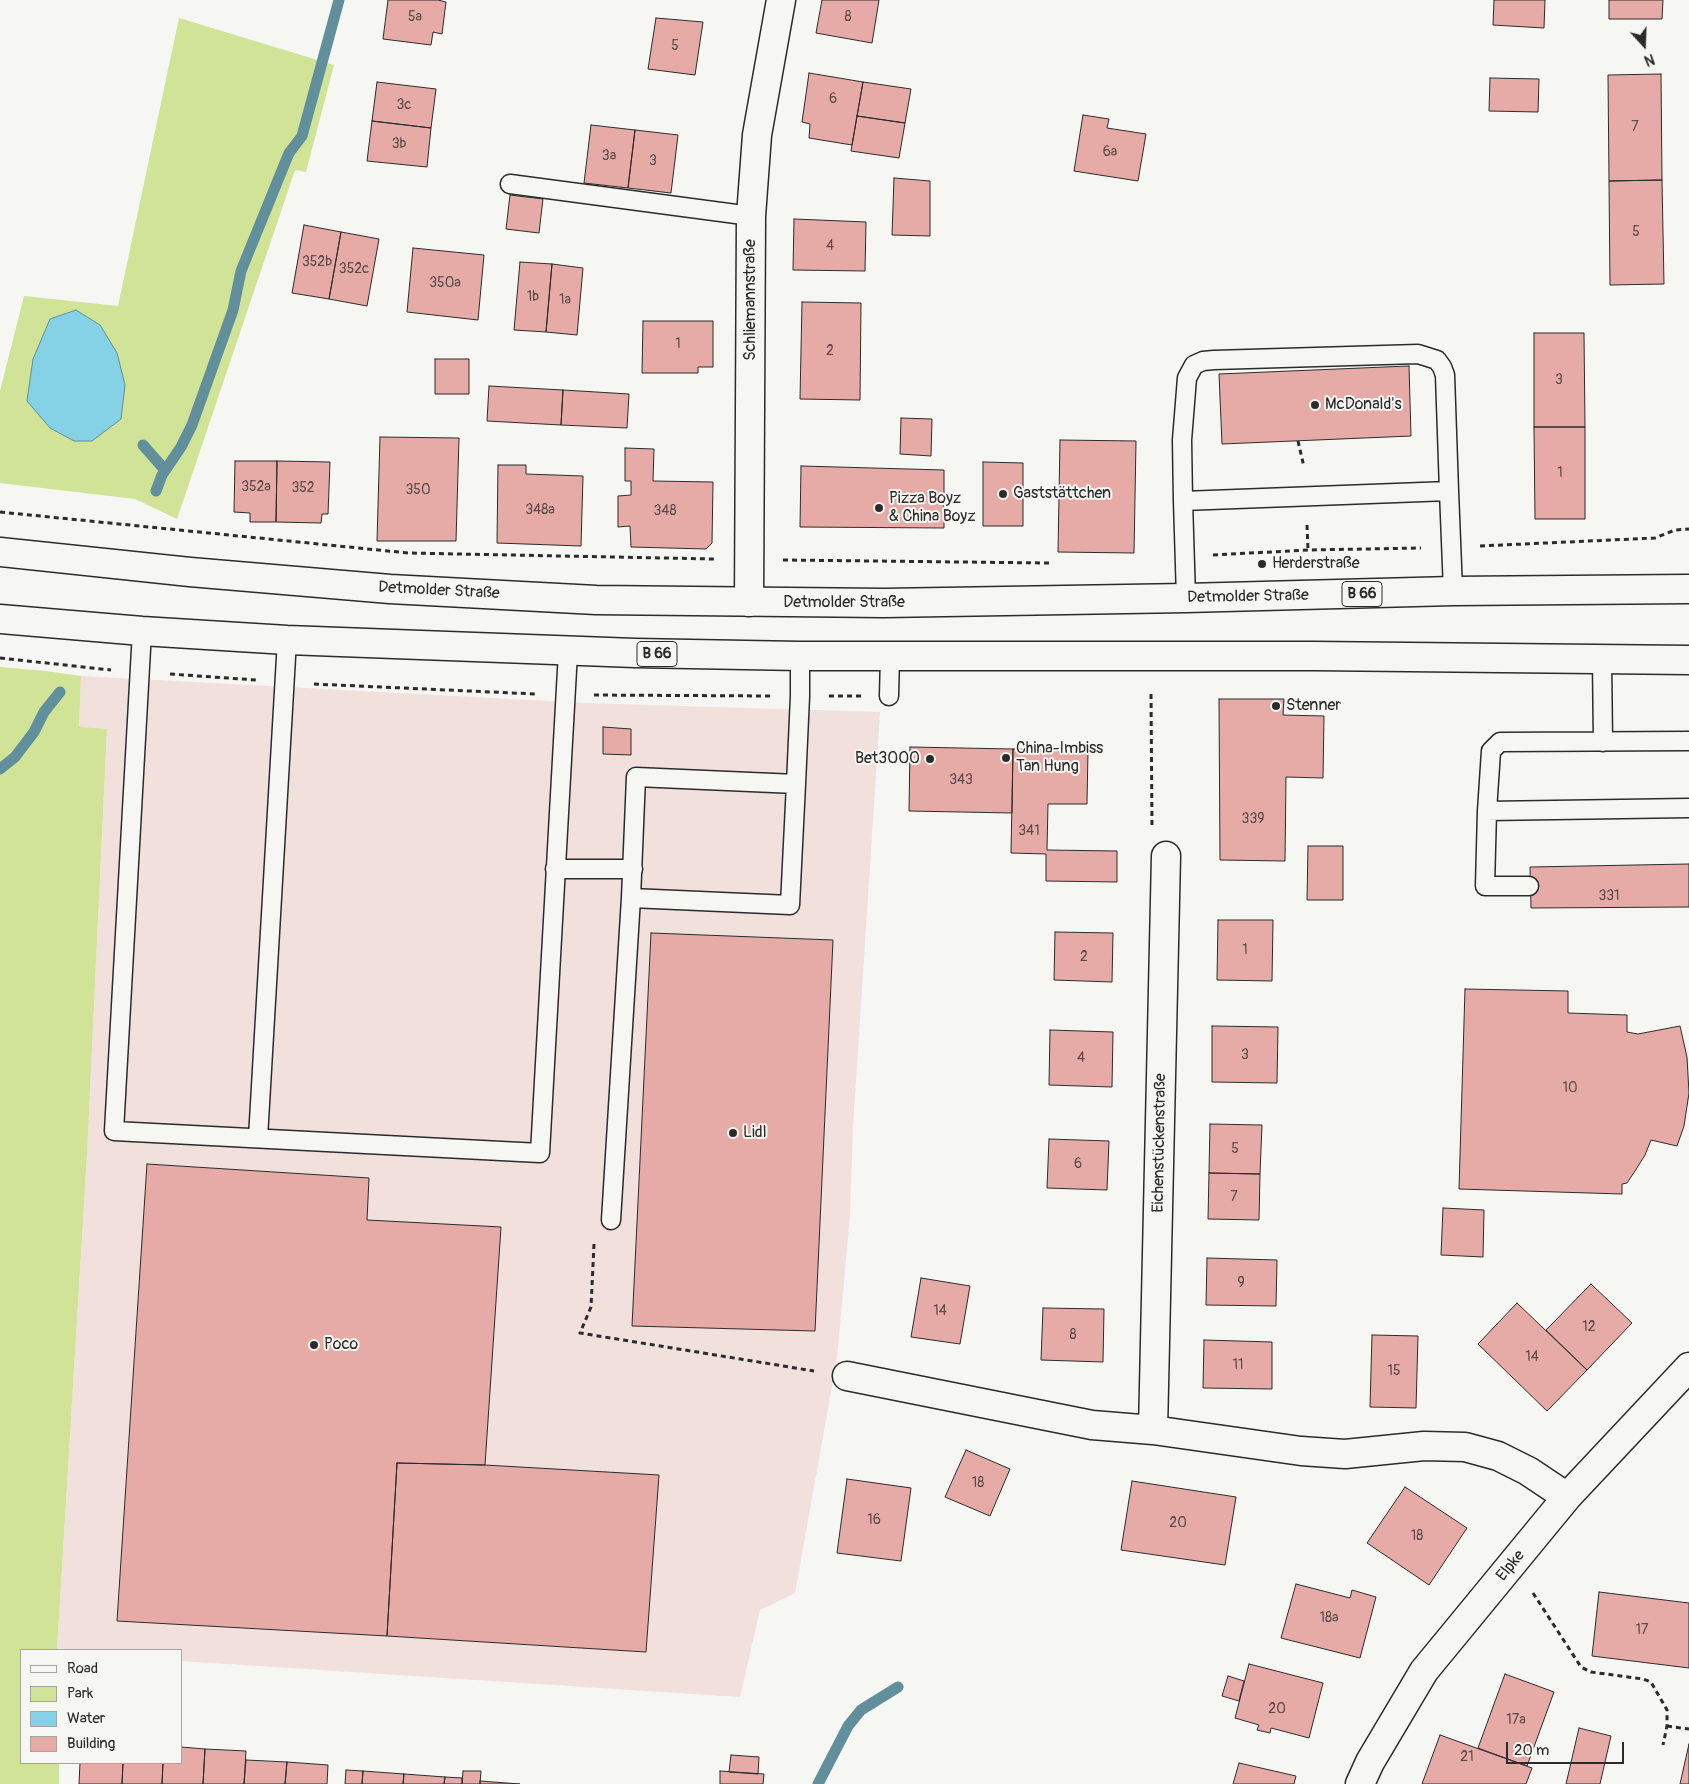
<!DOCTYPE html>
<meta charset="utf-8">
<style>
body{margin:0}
#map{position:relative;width:1689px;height:1784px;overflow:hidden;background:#f6f6f2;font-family:Pangolin,sans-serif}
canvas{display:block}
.legend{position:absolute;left:20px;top:1649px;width:162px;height:115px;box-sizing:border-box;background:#f6f6f2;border:1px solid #a5a5a2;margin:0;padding:6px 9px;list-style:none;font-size:15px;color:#2b2b2b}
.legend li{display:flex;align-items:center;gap:10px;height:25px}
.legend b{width:25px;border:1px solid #a5a5a2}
.north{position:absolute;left:1619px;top:20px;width:50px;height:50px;-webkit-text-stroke:4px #f6f6f2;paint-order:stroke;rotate:160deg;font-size:14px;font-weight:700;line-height:20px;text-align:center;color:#2b2b2b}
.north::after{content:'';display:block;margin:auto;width:18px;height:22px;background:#2b2b2b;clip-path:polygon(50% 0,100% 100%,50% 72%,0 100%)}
.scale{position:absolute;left:1506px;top:1742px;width:118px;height:22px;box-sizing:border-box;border:2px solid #2b2b2b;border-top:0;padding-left:6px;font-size:15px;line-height:18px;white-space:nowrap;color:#2b2b2b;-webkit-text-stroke:4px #f6f6f2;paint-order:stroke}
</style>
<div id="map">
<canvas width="1689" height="1784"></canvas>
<ul class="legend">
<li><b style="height:6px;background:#f6f6f2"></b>Road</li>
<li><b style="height:14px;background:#d0e397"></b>Park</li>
<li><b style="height:14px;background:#85d1e5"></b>Water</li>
<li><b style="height:14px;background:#e6aba7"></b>Building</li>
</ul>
<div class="north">N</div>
<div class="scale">20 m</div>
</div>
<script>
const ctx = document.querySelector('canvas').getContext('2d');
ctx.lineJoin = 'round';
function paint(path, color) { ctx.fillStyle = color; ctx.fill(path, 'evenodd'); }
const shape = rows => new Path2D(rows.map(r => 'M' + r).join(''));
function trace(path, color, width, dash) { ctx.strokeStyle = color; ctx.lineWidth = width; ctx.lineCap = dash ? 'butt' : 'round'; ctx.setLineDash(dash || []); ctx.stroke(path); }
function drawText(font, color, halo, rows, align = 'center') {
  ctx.font = font + ' Pangolin,sans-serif'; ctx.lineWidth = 4; ctx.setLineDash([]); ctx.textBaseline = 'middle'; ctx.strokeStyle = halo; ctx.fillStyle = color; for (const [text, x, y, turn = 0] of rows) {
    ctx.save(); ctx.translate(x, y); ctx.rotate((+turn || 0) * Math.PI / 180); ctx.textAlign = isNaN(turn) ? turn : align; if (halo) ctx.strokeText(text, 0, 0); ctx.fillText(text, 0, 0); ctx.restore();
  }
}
const built = shape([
 [81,676,586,703,880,712,853,1126,850,1215,837,1358,795,1593,760,1610,740,1697,181,1661,181,1650,57,1650,87,1154,107,730,79,728]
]);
const green = shape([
 [179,18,334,65,306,172,295,170,177,519,135,499,0,483,0,391,24,296,118,306],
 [0,667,46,671,81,676,79,727,107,729,87,1154,57,1650,21,1650,21,1763,59,1763,59,1784,0,1784]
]);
const water = shape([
 [76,310,100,325,117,353,125,385,121,419,92,441,74,441,50,428,27,401,33,359,50,319,76,310]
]);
const stream = shape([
 [143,445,165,470],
 [156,491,162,475,181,447,192,425,233,310,241,271,289,153,302,136,339,0],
 [0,769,15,757,34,732,44,712,60,692],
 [818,1784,848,1726,861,1710,898,1687]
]);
const building = shape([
 [388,0,438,0,446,2,442,34,433,32,431,45,383,39,388,0],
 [822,0,879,0,872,43,816,33,822,0],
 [1494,0,1545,0,1544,28,1493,25,1494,0],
 [1609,0,1663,0,1662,19,1609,19,1609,0],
 [656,18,703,22,695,75,648,69,656,18],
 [809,73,863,82,852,145,809,138,810,124,802,122,809,73],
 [1661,74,1662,180,1609,181,1608,75,1661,74],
 [1490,78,1539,79,1538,112,1489,111,1490,78],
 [377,82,436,89,431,128,372,121,377,82],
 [863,82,911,89,905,123,857,116,863,82],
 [1083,115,1109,119,1107,128,1146,134,1138,181,1074,171,1083,115],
 [857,116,905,123,899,158,851,151,857,116],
 [372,121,431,128,427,167,367,161,372,121],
 [591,125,635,130,628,188,584,183,591,125],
 [635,130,678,135,671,193,628,188,635,130],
 [894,178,930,181,930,236,892,235,894,178],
 [1662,180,1664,284,1610,285,1609,181,1662,180],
 [510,195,543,199,539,233,506,229,510,195],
 [794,219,866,222,865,271,793,270,794,219],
 [304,225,341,232,329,299,292,293,304,225],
 [341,232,379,239,367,306,329,299,341,232],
 [413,248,484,255,478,320,407,312,413,248],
 [520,262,552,264,546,332,514,330,520,262],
 [552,264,583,268,577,335,546,332,552,264],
 [802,302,861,303,860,400,800,399,802,302],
 [643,321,713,321,713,367,698,367,698,373,642,373,643,321],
 [1534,333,1584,333,1585,427,1534,427,1534,333],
 [435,359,469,359,469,394,435,394,435,359],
 [1409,366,1411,436,1222,444,1219,374,1409,366],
 [489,386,563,390,561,425,487,421,489,386],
 [563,390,629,394,627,428,561,425,563,390],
 [901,418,932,419,931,456,900,454,901,418],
 [1534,427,1585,427,1585,519,1535,519,1534,427],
 [380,437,459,438,456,541,377,541,380,437],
 [1060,440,1136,441,1134,553,1058,552,1060,440],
 [625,448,654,449,653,481,713,482,712,543,706,549,631,547,630,526,618,527,618,496,631,495,631,481,625,481,625,448],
 [235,461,277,461,276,522,250,522,250,513,234,512,235,461],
 [277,461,330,462,328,514,322,514,321,523,276,522,277,461],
 [983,462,1023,463,1023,526,983,526,983,462],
 [498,465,526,465,526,474,583,476,581,546,497,543,498,465],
 [801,466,944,470,944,528,800,527,801,466],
 [1219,699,1284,699,1283,715,1324,716,1323,778,1286,777,1285,861,1220,860,1219,699],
 [603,727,631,729,631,755,603,754,603,727],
 [910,747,1013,749,1012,813,909,811,910,747],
 [1013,749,1088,750,1087,804,1048,804,1047,850,1117,851,1117,882,1046,881,1046,854,1011,853,1013,749],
 [1308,846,1343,846,1343,900,1307,900,1308,846],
 [1689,864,1689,907,1531,908,1530,867,1689,864],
 [1218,920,1273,920,1272,981,1217,980,1218,920],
 [1055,932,1113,933,1112,982,1054,980,1055,932],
 [651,933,833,940,815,1331,632,1326,651,933],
 [1465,989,1568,991,1568,1013,1627,1015,1627,1032,1638,1034,1680,1026,1687,1057,1689,1093,1684,1126,1677,1146,1651,1140,1645,1155,1635,1171,1627,1183,1622,1184,1622,1194,1459,1189,1465,989],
 [1212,1026,1278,1027,1277,1083,1212,1082,1212,1026],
 [1050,1030,1113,1032,1112,1087,1049,1085,1050,1030],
 [1210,1124,1262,1125,1260,1174,1209,1173,1210,1124],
 [1049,1139,1109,1141,1107,1190,1047,1188,1049,1139],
 [147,1164,369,1178,367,1220,501,1227,485,1465,397,1463,387,1636,117,1621,147,1164],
 [1209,1173,1260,1174,1259,1220,1208,1219,1209,1173],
 [1443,1208,1484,1210,1483,1257,1441,1255,1443,1208],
 [1207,1258,1277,1260,1276,1306,1206,1305,1207,1258],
 [921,1278,970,1286,960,1344,911,1337,921,1278],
 [1591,1284,1632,1323,1587,1370,1546,1330,1591,1284],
 [1517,1303,1587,1370,1547,1411,1478,1344,1517,1303],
 [1043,1308,1104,1309,1103,1362,1041,1360,1043,1308],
 [1372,1335,1418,1336,1416,1408,1370,1407,1372,1335],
 [1204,1340,1272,1342,1272,1389,1203,1388,1204,1340],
 [966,1450,1010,1469,990,1516,945,1497,966,1450],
 [397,1463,485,1465,659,1475,646,1652,387,1636,397,1463],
 [847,1479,911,1488,901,1561,837,1553,847,1479],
 [1132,1481,1236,1497,1225,1565,1121,1550,1132,1481],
 [1405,1487,1467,1528,1429,1585,1367,1543,1405,1487],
 [1296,1584,1350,1598,1352,1590,1376,1597,1360,1658,1281,1638,1296,1584],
 [1599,1592,1689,1603,1689,1668,1592,1656,1599,1592],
 [1249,1664,1323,1683,1309,1738,1271,1728,1270,1733,1257,1730,1259,1725,1235,1718,1249,1664],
 [1505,1674,1554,1692,1527,1766,1478,1748,1505,1674],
 [1228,1676,1244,1681,1239,1701,1222,1696,1228,1676],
 [1579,1728,1611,1736,1600,1784,1566,1784,1579,1728],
 [1440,1735,1532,1768,1526,1784,1422,1784,1440,1735],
 [1689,1744,1689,1784,1680,1784,1689,1744],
 [181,1747,205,1749,203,1784,162,1784,163,1763,181,1763,181,1747],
 [205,1749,246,1751,244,1784,203,1784,205,1749],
 [731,1755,759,1757,758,1774,729,1772,731,1755],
 [246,1760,287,1762,285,1784,244,1784,246,1760],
 [287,1762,328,1765,327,1784,285,1784,287,1762],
 [80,1763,123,1763,122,1784,79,1784,80,1763],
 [123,1763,163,1763,162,1784,122,1784,123,1763],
 [1239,1763,1296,1776,1294,1784,1233,1784,1239,1763],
 [346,1770,363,1771,362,1784,345,1784,346,1770],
 [363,1771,404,1774,403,1784,362,1784,363,1771],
 [463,1771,481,1771,480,1784,462,1784,463,1771],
 [720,1771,764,1774,763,1784,720,1784,720,1771],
 [404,1774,445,1777,444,1784,403,1784,404,1774],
 [445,1777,462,1778,462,1784,444,1784,445,1777],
 [480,1781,520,1784,480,1784,480,1781]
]);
const path = shape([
 [1298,441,1304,467],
 [0,512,408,553,715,559],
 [1307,525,1308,550],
 [1480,546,1655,538,1675,530,1689,529],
 [1213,555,1308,550,1421,548],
 [783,560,1050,563],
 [0,658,111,670],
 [170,674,256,680],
 [314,684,536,694],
 [1151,694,1152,826],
 [594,695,771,696],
 [829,696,861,696],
 [594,1244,591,1307,580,1333,814,1371],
 [1533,1593,1581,1667,1591,1672,1643,1679,1651,1682,1667,1710,1667,1726,1663,1745],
 [1667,1726,1689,1729]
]);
const lane = shape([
 [510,184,751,216],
 [1183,501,1182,440,1187,378,1194,365,1203,361,1214,360,1418,354,1437,360,1442,367,1445,375,1449,491],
 [1186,598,1183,501,1449,491,1453,591],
 [142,631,114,1131,540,1153,568,652],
 [1602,659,1603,742],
 [889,696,890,656],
 [796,784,636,777,631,898,790,905,796,784,800,696,800,656],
 [1487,811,1689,808],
 [555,869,633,869],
 [1529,886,1485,886,1487,811,1491,751,1500,742,1689,741],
 [258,1138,287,640],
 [611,1220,631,898]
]);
const street = shape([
 [749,602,751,216,757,135,781,0],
 [847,1376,1092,1425,1153,1430,1301,1451,1345,1454,1424,1446,1465,1447,1498,1456,1528,1471,1567,1497],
 [1153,1430,1166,856],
 [1360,1784,1370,1762,1424,1671,1567,1497,1689,1367]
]);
const primary = shape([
 [0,552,190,572,390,589,596,600,884,603,1186,598,1453,591,1689,589],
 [0,619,142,631,287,640,635,653,800,656,1314,656,1689,660]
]);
const markers = [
 [1315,405,5,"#2b2b2b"],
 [1003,494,5,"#2b2b2b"],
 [879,508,5,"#2b2b2b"],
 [1262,564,5,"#2b2b2b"],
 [1276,706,5,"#2b2b2b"],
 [1006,758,5,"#2b2b2b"],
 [930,759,5,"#2b2b2b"],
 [733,1133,5,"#2b2b2b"],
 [314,1345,5,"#2b2b2b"]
];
const numberNames = [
 ["5a",415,17],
 ["8",848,17],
 ["5",675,46],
 ["6",833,99],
 ["3c",404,105],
 ["7",1635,127],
 ["3b",399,144],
 ["6a",1110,152],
 ["3a",609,156],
 ["3",653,161],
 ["5",1636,232],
 ["4",830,246],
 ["352b",317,262],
 ["352c",354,269],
 ["350a",445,283],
 ["1b",533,297],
 ["1a",565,300],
 ["1",678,344],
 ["2",830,351],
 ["3",1559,380],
 ["1",1560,473],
 ["352a",256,487],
 ["352",303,488],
 ["350",418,490],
 ["348a",540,510],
 ["348",665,511],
 ["343",961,780],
 ["339",1253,819],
 ["341",1029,831],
 ["331",1609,896],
 ["1",1245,950],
 ["2",1084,957],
 ["3",1245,1055],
 ["4",1081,1058],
 ["10",1570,1088],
 ["5",1235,1149],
 ["6",1078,1164],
 ["7",1234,1197],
 ["9",1241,1283],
 ["14",940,1311],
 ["12",1589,1327],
 ["8",1073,1335],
 ["14",1532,1357],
 ["11",1238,1365],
 ["15",1394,1371],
 ["18",978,1483],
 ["16",874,1520],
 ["20",1178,1523],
 ["18",1417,1536],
 ["18a",1329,1618],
 ["17",1642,1630],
 ["20",1277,1709],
 ["17a",1516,1720],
 ["21",1467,1757]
];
const shields = [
 [1362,594,40],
 [657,654,40]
];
const shieldNames = [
 ["B 66",1362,594],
 ["B 66",657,654]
];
const streetNames = [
 ["Schliemannstraße",751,300,-90],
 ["Detmolder Straße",439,591,3],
 ["Detmolder Straße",1248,597,-1],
 ["Detmolder Straße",844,603],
 ["Eichenstückenstraße",1160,1143,-89],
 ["Elpke",1511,1566,-51]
];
const poiNames = [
 ["McDonald's",1325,405],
 ["Gaststättchen",1013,494],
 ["Pizza Boyz",889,499],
 ["& China Boyz",889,517],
 ["Herderstraße",1272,564],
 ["Stenner",1286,706],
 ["China-Imbiss",1016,749],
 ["Tan Hung",1016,767],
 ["Bet3000",920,759,"right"],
 ["Lidl",743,1133],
 ["Poco",324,1345]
];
paint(built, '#f1e0dc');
paint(green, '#d0e397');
paint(water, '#85d1e5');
trace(water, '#618f9b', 1);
trace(stream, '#618f9b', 11);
paint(building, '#e6aba7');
trace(building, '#2b2b2b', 1);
trace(lane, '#2b2b2b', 21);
trace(street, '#2b2b2b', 31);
trace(primary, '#2b2b2b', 31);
trace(path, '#2b2b2b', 3, [5, 4]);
trace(lane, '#f6f6f2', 18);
trace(street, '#f6f6f2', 28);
trace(primary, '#f6f6f2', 28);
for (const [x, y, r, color] of markers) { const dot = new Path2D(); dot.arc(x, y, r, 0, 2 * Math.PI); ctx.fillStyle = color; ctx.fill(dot); trace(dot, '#f6f6f2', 2); }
drawText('14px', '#5a4b4a', null, numberNames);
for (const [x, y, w] of shields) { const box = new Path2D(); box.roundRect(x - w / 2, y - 12.5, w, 25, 4); ctx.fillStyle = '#f6f6f2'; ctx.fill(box); trace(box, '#2b2b2b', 1); }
drawText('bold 15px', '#2b2b2b', null, shieldNames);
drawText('16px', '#2b2b2b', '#f6f6f2', streetNames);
drawText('16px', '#2b2b2b', '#f6f6f2', poiNames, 'left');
</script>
